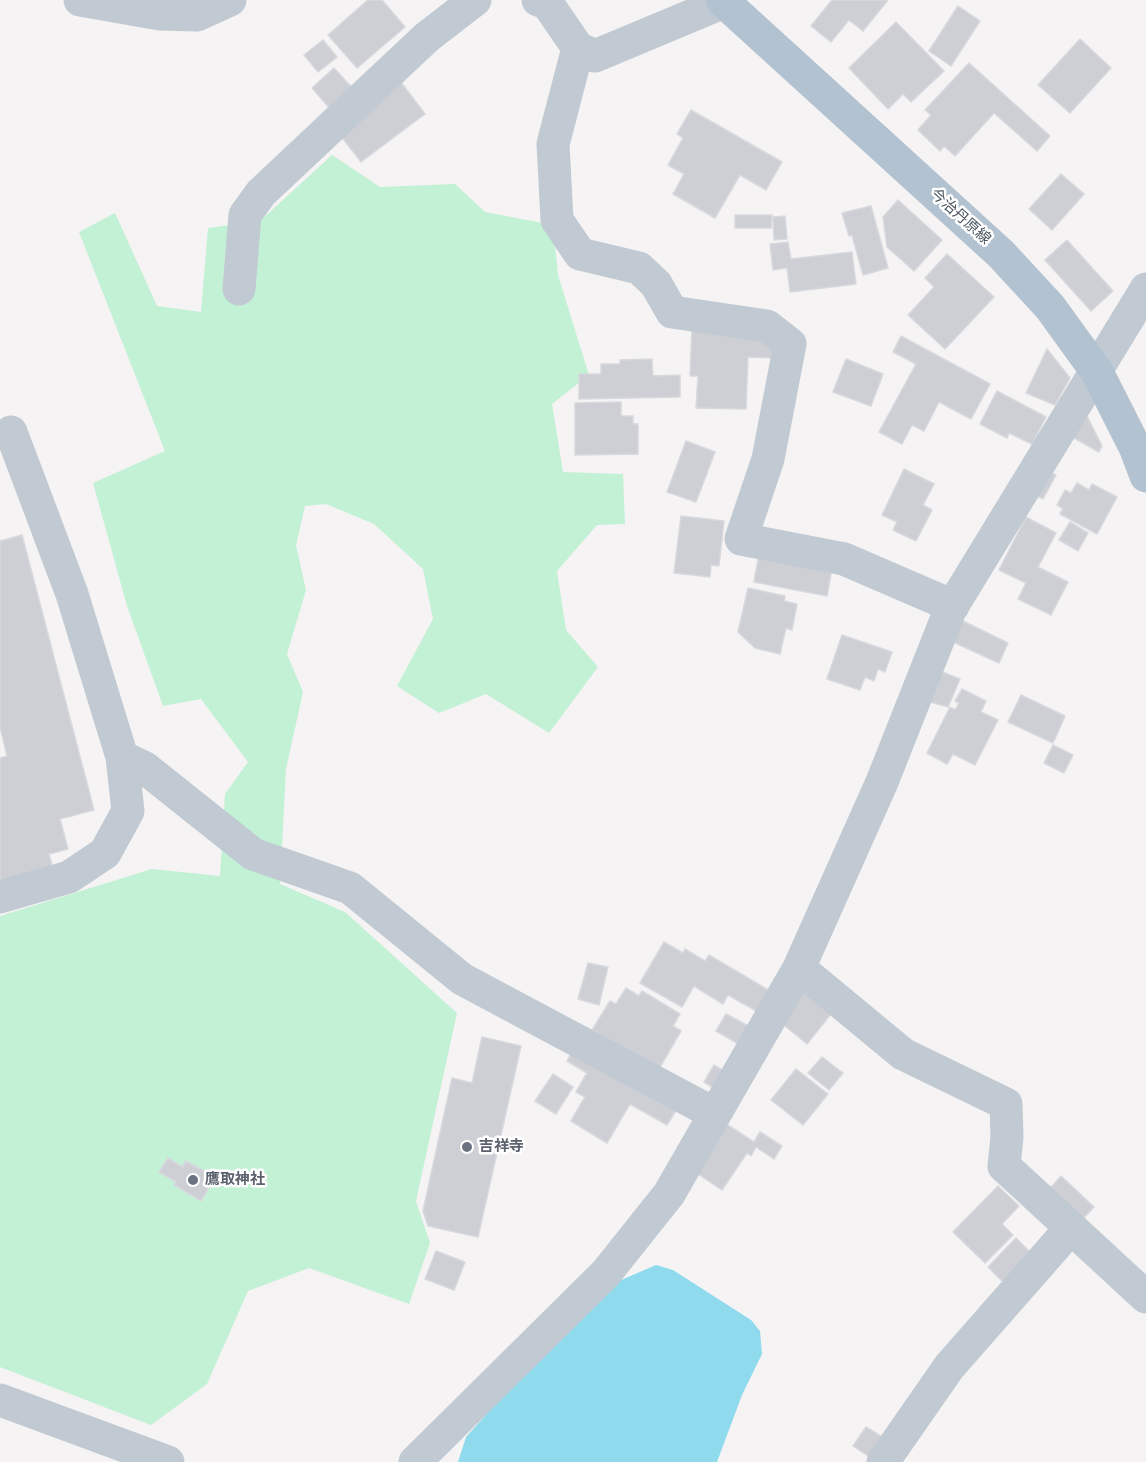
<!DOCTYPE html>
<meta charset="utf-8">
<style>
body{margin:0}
canvas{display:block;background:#f5f3f3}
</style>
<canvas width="1146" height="1462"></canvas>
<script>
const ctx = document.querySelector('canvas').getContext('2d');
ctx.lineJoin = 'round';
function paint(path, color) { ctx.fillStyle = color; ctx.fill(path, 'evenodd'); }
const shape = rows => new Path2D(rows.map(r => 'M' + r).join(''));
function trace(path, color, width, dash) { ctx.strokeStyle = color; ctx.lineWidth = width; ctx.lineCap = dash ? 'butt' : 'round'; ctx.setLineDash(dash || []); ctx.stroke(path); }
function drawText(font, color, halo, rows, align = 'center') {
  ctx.font = font + ' "Roboto Condensed","Noto Sans JP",sans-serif'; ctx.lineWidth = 5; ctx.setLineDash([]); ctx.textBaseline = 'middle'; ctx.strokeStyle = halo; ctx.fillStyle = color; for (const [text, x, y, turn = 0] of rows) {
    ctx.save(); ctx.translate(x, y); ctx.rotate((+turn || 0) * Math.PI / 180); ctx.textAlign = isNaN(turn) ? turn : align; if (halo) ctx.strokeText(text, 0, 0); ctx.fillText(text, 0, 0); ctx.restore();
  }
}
const green = shape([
 [332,155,380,187,455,184,485,212,553,225,558,275,589,375,552,404,563,472,623,474,625,524,597,525,557,571,566,630,598,667,549,733,486,694,439,713,397,686,433,619,423,569,374,524,326,504,305,506,296,545,306,590,287,654,303,692,286,769,280,884,345,912,457,1013,416,1201,430,1243,409,1304,309,1268,248,1291,207,1384,151,1425,0,1367,0,916,152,869,220,876,225,794,248,762,201,699,163,706,127,606,93,483,165,451,79,232,115,213,157,306,201,312,208,228,260,221]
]);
const water = shape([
 [656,1265,673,1270,751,1320,760,1331,762,1354,742,1395,717,1462,458,1462,466,1437,598,1290]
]);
const building = shape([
 [368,0,382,0,405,27,357,68,328,35,368,0],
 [832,0,888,0,863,31,849,20,831,42,811,26,832,0],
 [958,6,980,21,951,66,929,51,958,6],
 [896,22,944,71,911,102,903,94,888,109,849,68,896,22],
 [1080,39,1111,68,1070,113,1038,85,1080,39],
 [323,40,337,57,318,72,304,55,323,40],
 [969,63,1050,136,1037,151,994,113,955,156,944,146,940,151,918,130,931,115,925,110,969,63],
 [334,68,355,91,332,111,312,88,334,68],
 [397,77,425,114,361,162,337,131,397,77],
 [691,110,782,162,766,190,740,175,715,218,673,194,684,174,668,165,683,138,677,134,691,110],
 [1061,174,1084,194,1052,230,1029,209,1061,174],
 [898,200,942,240,914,271,887,247,883,217,898,200],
 [871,206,888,268,863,275,852,235,849,236,842,213,871,206],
 [735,215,772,215,771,228,735,228,735,215],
 [785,216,787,239,774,240,773,217,785,216],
 [1067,240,1113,291,1091,311,1045,260,1067,240],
 [788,242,791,259,852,252,856,284,790,292,787,268,773,270,770,244,788,242],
 [947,254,994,297,945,349,908,315,934,287,925,278,947,254],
 [692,328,777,342,776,358,748,357,746,409,696,408,698,376,690,376,692,328],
 [901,336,990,384,971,419,939,402,924,431,912,425,902,444,879,432,916,364,893,352,901,336],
 [1047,349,1070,378,1055,405,1026,393,1047,349],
 [652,359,653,376,680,375,680,397,579,399,579,374,601,374,601,364,620,364,620,360,652,359],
 [846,359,883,374,871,406,833,392,846,359],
 [997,391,1046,417,1032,444,1009,433,1007,438,980,424,997,391],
 [621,402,621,416,633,416,633,424,638,424,638,454,575,455,575,403,621,402],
 [1084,410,1102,446,1099,452,1065,433,1084,410],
 [686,441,715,452,696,502,667,492,686,441],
 [1043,468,1056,475,1043,499,1030,492,1043,468],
 [904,469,934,484,923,505,932,510,916,541,893,530,897,522,882,515,904,469],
 [1077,483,1089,490,1092,484,1117,497,1097,534,1060,514,1063,509,1057,505,1065,490,1071,493,1077,483],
 [681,516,724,521,719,566,711,565,710,577,674,573,681,516],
 [1026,517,1056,533,1038,567,1068,582,1051,615,1018,599,1026,583,999,570,1026,517],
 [1070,522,1088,533,1078,551,1059,540,1070,522],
 [22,535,94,810,60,819,68,849,49,854,54,872,0,886,0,758,7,756,0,727,0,541,22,535],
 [759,554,832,568,827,596,754,582,759,554],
 [748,588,785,596,784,601,797,604,792,630,786,628,780,654,755,648,738,632,748,588],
 [961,620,1008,643,999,663,951,641,961,620],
 [842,635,892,652,885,672,878,669,874,681,865,677,860,690,827,679,842,635],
 [935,669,960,679,948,707,923,700,935,669],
 [962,689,986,701,981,712,998,720,975,765,953,754,947,764,927,753,950,707,955,710,959,703,955,701,962,689],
 [1021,695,1065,716,1053,743,1008,722,1021,695],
 [1053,745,1073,755,1064,773,1044,763,1053,745],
 [664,942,683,953,685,949,705,961,709,955,770,991,758,1012,728,995,723,1004,694,986,682,1007,640,983,664,942],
 [588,963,608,967,599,1005,578,999,588,963],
 [626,988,639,996,642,991,680,1014,673,1026,681,1031,659,1069,592,1030,610,1001,616,1004,626,988],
 [803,991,831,1014,807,1044,779,1021,803,991],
 [726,1014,752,1028,742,1046,716,1031,726,1014],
 [482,1037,521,1046,478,1237,428,1226,423,1211,452,1078,472,1083,482,1037],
 [577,1043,680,1104,667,1125,630,1104,607,1143,571,1121,585,1097,576,1092,587,1073,567,1061,577,1043],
 [822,1057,843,1073,829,1090,808,1073,822,1057],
 [714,1065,727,1073,717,1090,704,1082,714,1065],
 [796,1069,828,1094,803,1125,771,1100,796,1069],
 [553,1074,573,1087,556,1114,535,1101,553,1074],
 [720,1120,754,1142,760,1132,782,1146,774,1159,756,1147,751,1156,747,1153,722,1190,692,1170,720,1120],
 [168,1158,182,1167,186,1161,215,1177,201,1201,174,1185,176,1182,159,1172,168,1158],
 [1061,1176,1094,1207,1076,1226,1044,1195,1061,1176],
 [998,1186,1019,1206,1002,1224,1013,1235,985,1263,953,1232,998,1186],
 [1016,1238,1032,1254,1004,1283,988,1267,1016,1238],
 [436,1251,465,1262,454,1290,425,1279,436,1251],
 [866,1427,884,1438,871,1458,853,1446,866,1427]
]);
const minor = shape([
 [80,0,160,14,197,15,230,0],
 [538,0,547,3,578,48,595,56,724,2],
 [578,48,553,144,557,220,580,254,639,268,656,284,672,312,767,326,790,344,768,459,741,539,844,559,953,606],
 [239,289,245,215,261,193,427,37,475,0],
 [122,757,145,768,253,854,350,888,462,979,715,1114],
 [0,897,69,877,105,853,128,811,122,757,72,594,11,432],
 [799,968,903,1054,1006,1104,1007,1137,1004,1166,1146,1297],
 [0,1400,168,1462],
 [415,1462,606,1273,669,1194,799,968,882,782,950,610,1146,289],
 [883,1462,949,1367,1071,1228]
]);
const major = shape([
 [722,0,1001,254,1050,307,1097,372,1135,447,1146,476]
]);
const markers = [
 [467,1147,6,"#6b7280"],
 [193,1180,6,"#6b7280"]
];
const streetNames = [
 ["今治丹原線",960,217,42]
];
const worshipNames = [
 ["吉祥寺",479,1147],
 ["鷹取神社",205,1180]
];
paint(green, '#c3f1d5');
paint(water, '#90daee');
paint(building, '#cdcfd5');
trace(building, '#d7d9de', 1.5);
trace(minor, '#c1cad2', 33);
trace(major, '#b3c2d1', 33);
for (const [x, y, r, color] of markers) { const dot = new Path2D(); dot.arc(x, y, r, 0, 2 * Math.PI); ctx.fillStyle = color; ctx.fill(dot); trace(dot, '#fff', 2); }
drawText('15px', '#4a5661', '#fff', streetNames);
drawText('bold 15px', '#5b616d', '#fff', worshipNames, 'left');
</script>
